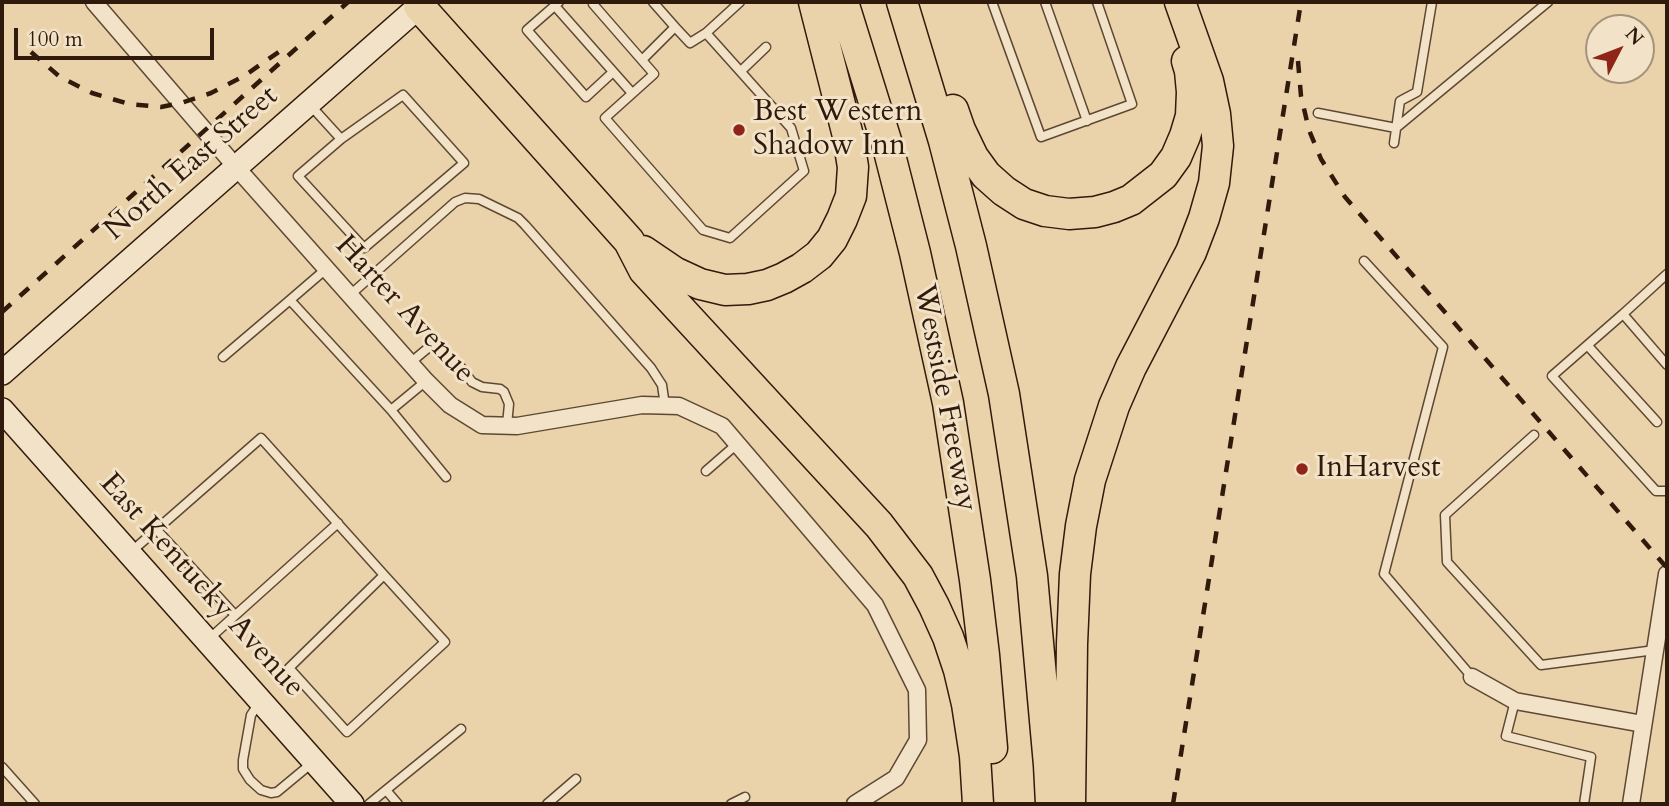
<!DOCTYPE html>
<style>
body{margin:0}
#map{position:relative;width:1669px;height:806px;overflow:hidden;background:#ead3aa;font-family:Cardo,serif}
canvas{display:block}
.frame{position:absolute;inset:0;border:4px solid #301a0b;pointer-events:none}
.north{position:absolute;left:1585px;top:14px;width:70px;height:70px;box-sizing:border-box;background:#f1e2c8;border:2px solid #a4927c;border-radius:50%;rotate:48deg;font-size:19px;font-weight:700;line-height:28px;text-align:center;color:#301a0b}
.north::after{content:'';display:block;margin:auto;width:24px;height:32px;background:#8f2418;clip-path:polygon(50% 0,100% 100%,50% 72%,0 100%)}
.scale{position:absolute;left:14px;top:28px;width:200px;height:32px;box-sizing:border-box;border:4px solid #301a0b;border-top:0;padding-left:9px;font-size:21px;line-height:24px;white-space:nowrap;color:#301a0b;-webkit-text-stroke:5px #f1e2c8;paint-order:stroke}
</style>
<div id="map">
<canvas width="1669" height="806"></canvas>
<div class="frame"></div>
<div class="north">N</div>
<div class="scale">100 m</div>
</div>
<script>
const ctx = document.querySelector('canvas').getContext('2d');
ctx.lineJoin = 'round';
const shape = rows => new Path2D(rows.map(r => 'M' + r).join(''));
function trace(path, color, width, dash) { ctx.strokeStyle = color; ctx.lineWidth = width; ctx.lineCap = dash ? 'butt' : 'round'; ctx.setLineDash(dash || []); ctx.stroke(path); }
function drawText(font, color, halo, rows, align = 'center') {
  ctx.font = font + ' Cardo,serif'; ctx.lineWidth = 6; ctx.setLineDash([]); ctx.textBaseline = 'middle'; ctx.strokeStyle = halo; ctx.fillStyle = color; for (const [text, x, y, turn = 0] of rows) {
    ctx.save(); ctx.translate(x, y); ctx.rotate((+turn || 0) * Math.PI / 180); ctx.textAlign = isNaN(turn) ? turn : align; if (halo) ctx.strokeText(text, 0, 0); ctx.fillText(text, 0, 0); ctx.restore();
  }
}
const lane = shape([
 [559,2,527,30,586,97,613,72],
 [595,2,593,4,654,74,605,118,703,230,730,238,804,171,791,128,706,33,690,43,675,27,643,59],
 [653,2,675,27],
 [992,2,1041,137,1132,104,1097,2],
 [1045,2,1087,121],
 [555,6,632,93],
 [706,33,740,2],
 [741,71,766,47],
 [311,106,341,139,298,176,364,248,464,163,403,95,341,139],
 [1318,113,1396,128,1548,2],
 [1394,143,1400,101,1417,92,1432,2],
 [1364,261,1443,347,1384,574,1472,677],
 [326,269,290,300,391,410,426,381],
 [1667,274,1623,314,1667,365],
 [350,295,455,202,465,198,479,199,518,218,525,225,651,368,662,385,665,406],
 [1623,314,1552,376,1656,491,1667,491],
 [1588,346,1657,422],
 [223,357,290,300],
 [410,363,428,348,432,347,443,351,460,366,472,382,482,387,500,389,504,392,509,404,507,425],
 [391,410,446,477],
 [1534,435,1445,515,1447,562,1541,665,1655,650],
 [706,471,737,444],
 [156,529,235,615],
 [132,551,261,438,384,575,445,642,347,732,289,668,384,575],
 [210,638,338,523],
 [1515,701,1506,736,1591,757,1584,804],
 [259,703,251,715,243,760,243,769,250,780,261,790,271,793,277,792,312,763],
 [2,767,35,804],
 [369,804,386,790],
 [398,804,386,790,461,729],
 [547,804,576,779],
 [731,804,745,797]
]);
const street = shape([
 [94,2,236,167,426,381,450,405,482,425,517,426,642,405,679,406,722,426,875,605,917,690,918,740,896,778,855,804],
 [1472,677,1515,701,1643,724],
 [1631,804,1667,574]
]);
const secondary = shape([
 [2,373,424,2],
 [2,410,352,804]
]);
const highway = shape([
 [843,2,888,147,915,253,948,403,975,580,984,655,992,748],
 [902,2,944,141,971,246,1004,394,1032,576,1049,765,1051,804],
 [419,6,629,241,644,270,879,525,918,576,934,606,948,637,959,670,967,704,975,756,978,804],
 [953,110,960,130,973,157,986,175,1004,191,1024,204,1045,211,1069,214,1095,212,1114,207,1131,200,1163,175,1176,157,1185,136,1191,116,1192,92,1190,71,1187,61],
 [643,251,674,272,700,284,725,290,748,289,767,285,784,278,802,268,819,255,832,239,842,219,851,196,853,167,848,136,814,2],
 [1070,804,1072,644,1075,574,1081,526,1090,480,1114,406,1131,367,1191,252,1204,218,1214,183,1218,146,1215,114,1208,81,1180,2]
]);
const rail = shape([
 [31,52,60,77,92,93,129,104,161,107,181,103,211,93,244,76,283,49],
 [1298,61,1301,96,1309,130,1321,159,1345,197,1667,568],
 [2,312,348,2],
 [1173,804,1301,2]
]);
const markers = [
 [739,130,7,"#8f2418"],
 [1302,469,7,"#8f2418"]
];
const poiNames = [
 ["Best Western",753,113],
 ["Shadow Inn",753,147],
 ["InHarvest",1316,469]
];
const streetNames = [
 ["North East Street",192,164,-41],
 ["Harter Avenue",404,310,47],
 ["Westside Freeway",944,398,79],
 ["East Kentucky Avenue",201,586,48]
];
trace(lane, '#5e4833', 11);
trace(street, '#5e4833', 19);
trace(secondary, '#301a0b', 26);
trace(highway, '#301a0b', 33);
trace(lane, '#f1e2c8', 8);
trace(street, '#f1e2c8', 16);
trace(secondary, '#f1e2c8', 23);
trace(highway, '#ead3aa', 30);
trace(rail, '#301a0b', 4.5, [12, 12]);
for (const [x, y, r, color] of markers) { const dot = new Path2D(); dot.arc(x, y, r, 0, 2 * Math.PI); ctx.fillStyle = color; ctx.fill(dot); trace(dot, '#f1e2c8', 2.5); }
drawText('30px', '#301a0b', '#f1e2c8', poiNames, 'left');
drawText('30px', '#301a0b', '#f1e2c8', streetNames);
</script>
